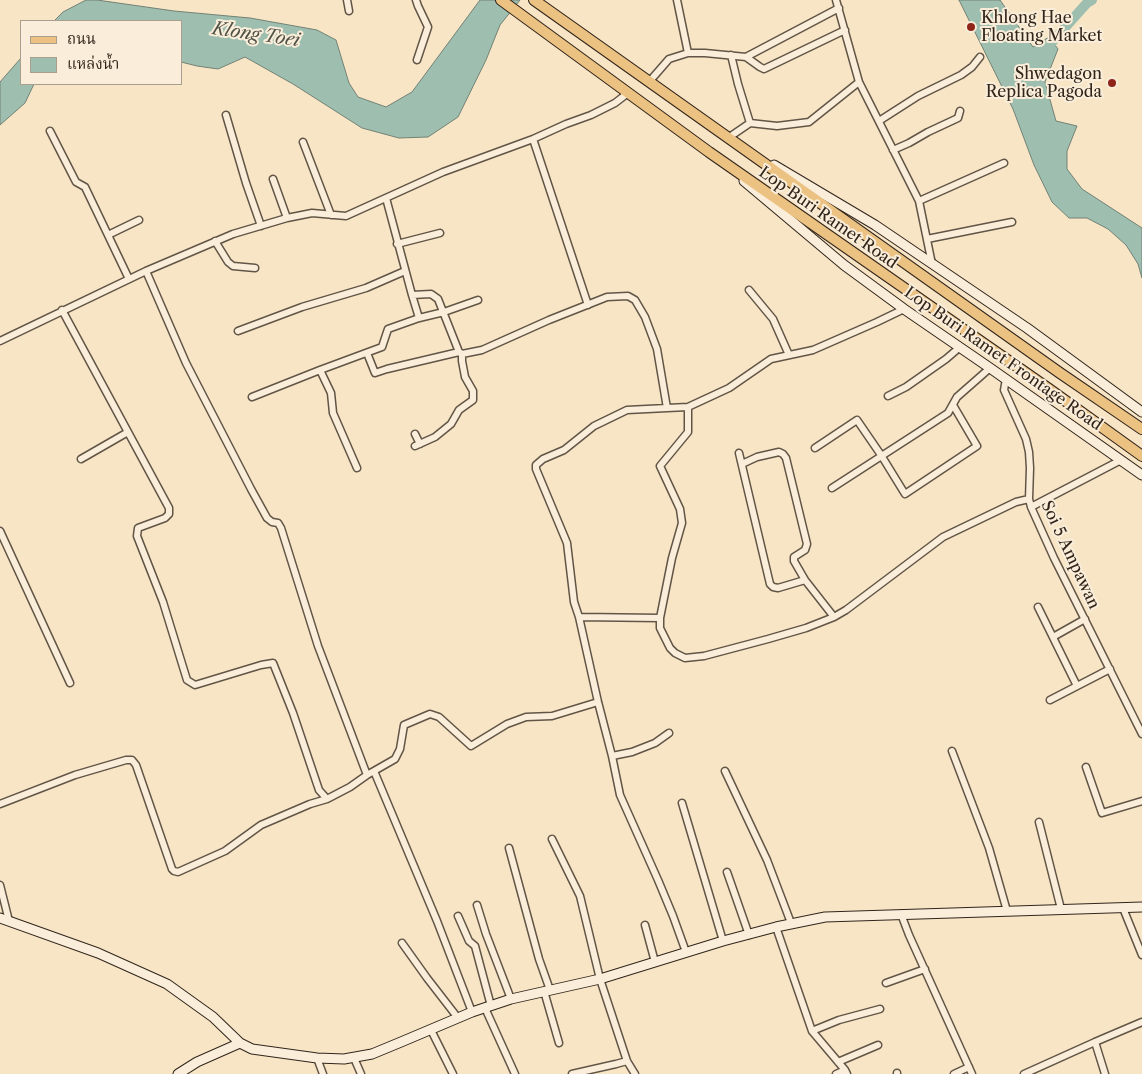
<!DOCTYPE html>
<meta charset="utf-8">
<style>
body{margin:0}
#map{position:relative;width:1142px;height:1074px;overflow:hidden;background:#f7e5c6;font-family:"Libre Caslon Text","Noto Serif Thai",serif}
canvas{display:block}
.legend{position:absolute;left:20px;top:20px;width:162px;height:65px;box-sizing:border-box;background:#faeeda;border:1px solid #aa9e8e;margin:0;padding:6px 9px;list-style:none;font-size:15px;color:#31251b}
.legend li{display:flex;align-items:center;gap:10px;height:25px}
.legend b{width:25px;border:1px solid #aa9e8e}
</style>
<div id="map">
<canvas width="1142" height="1074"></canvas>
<ul class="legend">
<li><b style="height:6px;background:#ecc283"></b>ถนน</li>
<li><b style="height:14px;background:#9ebfb0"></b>แหล่งน้ำ</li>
</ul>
</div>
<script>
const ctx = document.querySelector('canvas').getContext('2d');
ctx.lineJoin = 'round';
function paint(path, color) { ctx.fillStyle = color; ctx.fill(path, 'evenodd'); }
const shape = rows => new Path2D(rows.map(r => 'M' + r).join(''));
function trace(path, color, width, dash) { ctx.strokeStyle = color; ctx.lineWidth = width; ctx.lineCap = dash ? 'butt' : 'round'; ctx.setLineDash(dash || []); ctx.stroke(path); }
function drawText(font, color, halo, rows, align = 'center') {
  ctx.font = font + ' "Libre Caslon Text",serif'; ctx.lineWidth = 4; ctx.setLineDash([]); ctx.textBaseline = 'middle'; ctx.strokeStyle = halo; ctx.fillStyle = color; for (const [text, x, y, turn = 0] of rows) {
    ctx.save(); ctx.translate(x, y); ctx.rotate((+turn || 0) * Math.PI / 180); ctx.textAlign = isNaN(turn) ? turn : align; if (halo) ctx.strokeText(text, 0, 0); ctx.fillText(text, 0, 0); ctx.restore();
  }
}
const water = shape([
 [86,0,97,0,174,11,250,18,317,30,336,40,349,83,358,97,386,107,412,92,480,0,520,0,500,25,486,60,458,117,428,137,399,138,362,128,293,84,245,57,218,69,197,66,181,62,181,21,54,21,63,12,86,0],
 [959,0,1000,0,1033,47,1049,37,1058,49,1045,82,1056,121,1077,126,1067,151,1067,169,1082,189,1142,228,1142,278,1138,264,1126,245,1108,229,1087,218,1069,218,1052,202,1034,165,1013,109,959,0],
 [21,58,21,84,34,84,25,103,0,125,0,82,21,58]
]);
const river = shape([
 [1045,50,1087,3,1092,0]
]);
const street = shape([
 [347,0,349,11],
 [416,0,418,6,428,27,417,60],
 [677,0,688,53],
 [836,0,859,82,919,201,932,264],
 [731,55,738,84,750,123],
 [746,57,839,8],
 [649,82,669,59,688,53,705,53,746,57,760,67,764,69,845,30],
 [226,115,246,183,261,226],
 [879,121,918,96,961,75,972,67,980,57],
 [50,131,76,182,85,187,129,279],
 [728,138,750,123,777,126,809,122,859,82],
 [533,139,588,305],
 [303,142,331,215],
 [893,150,909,143,928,132,958,118,960,111],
 [273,179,287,218],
 [386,198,412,295,431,294,438,299,459,352,462,354,482,350,549,320,607,297,628,296,635,300,645,317,657,349,667,408,688,407,729,388,771,359,813,350,877,322,904,309],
 [919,201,1004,163],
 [108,235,139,220],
 [927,239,1012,222],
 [215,241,228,262,233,266,255,268],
 [397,244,440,233],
 [146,271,186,363,251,489,267,518,272,522,278,523,281,528,318,646,367,775,395,759,400,749,404,725,430,714,439,717,471,746,507,724,526,717,552,716,598,702],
 [749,290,773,319,789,355],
 [412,295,419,318],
 [62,310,169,508,169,514,165,518,138,528,137,536,163,602,187,680,195,685,261,665,273,663,293,713,319,790,327,799,350,787,367,775],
 [238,331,302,307,366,288,405,271],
 [0,341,146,271,233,234,287,218,312,213,346,216,443,172,533,139,566,124,591,115,615,103,628,93],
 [367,353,375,373,387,369,459,352],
 [320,370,331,393,333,413,357,468],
 [1006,379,1004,390,1026,439,1029,452,1030,468,1029,499,1031,507,1054,558,1142,734],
 [888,396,906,387,946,359,960,347],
 [252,397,320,370,382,347,388,329,419,318,444,312,478,300],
 [415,434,420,444],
 [415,446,435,437,451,424,459,410,473,400,473,391,465,377,462,361,462,354],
 [815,448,857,420,881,455,905,494,977,446,953,405],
 [739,453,770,584,773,587,778,588,805,580],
 [81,459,128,432],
 [742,464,757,457,779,452,783,454,786,458,807,544,805,550,794,557,794,561,805,580,834,617],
 [832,488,948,413,957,397,990,368],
 [1031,507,1121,460],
 [0,531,70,683],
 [1038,607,1077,686],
 [579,617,574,602,567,543,536,469,536,465,543,459,564,450,594,426,627,410,667,408],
 [660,618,660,628,670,648,675,653,685,658,704,656,768,639,806,628,834,617,846,610,943,537,1016,502,1029,499],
 [1053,637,1085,619],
 [1050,700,1110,669],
 [952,751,989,848,1007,911],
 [612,756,632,752,655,743,669,733],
 [1086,767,1102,813,1142,801],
 [374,771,437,921,472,1012],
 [725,771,767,860,791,923],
 [682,803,723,941],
 [0,804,75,775,126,760,132,760,136,765,172,869,174,871,178,872,225,851,261,825,310,804,327,799],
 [1039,822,1061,909],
 [552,839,580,896,600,979,627,1061,616,1064,572,1074],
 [509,848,539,959,550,990],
 [727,872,749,935],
 [0,885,9,921],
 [477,905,486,934,511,999],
 [1123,908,1142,955],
 [901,914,909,935,972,1074],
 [458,916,469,941,475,946,491,1006],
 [645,925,655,962],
 [776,927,812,1031,845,1070,847,1074],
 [402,943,427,978,458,1018],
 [686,952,673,916,658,880,620,795,612,756,598,702,579,617,660,618,672,558,682,523,680,509,660,466,688,432,688,407],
 [886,983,925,969],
 [544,991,559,1043],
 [485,1008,515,1074],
 [431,1030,453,1074],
 [812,1031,839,1020,880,1009],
 [317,1058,323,1074],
 [354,1058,361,1074],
 [627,1061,635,1074],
 [838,1062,878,1045],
 [897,1073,897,1074],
 [836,1074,845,1070],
 [954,1074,969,1067],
 [1024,1074,1095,1042],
 [1105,1074,1095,1042,1142,1022]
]);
const secondary = shape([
 [774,165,875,225,1027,328,1142,412],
 [744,181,844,265,904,309,990,368,1142,475],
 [0,918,98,953,167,984,213,1017,240,1043],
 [178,1074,197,1062,240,1043,252,1049,317,1058,344,1059,372,1054,401,1042,472,1012,511,999,600,979,723,941,776,927,825,917,1142,907]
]);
const primary = shape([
 [501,0,709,152,1049,389,1142,456],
 [534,0,1060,373,1142,429]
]);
const markers = [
 [971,27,5,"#8f2418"],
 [1112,83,5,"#8f2418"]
];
const poiNames = [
 ["Khlong Hae",981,18],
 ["Floating Market",981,36],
 ["Shwedagon",1102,74,"right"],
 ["Replica Pagoda",1102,92,"right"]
];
const streetNames = [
 ["Lop Buri Ramet Road",828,218,35],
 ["Lop Buri Ramet Frontage Road",1003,359,35],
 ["Soi 5 Ampawan",1070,555,65]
];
const waterNames = [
 ["Klong Toei",256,35,8]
];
paint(water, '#9ebfb0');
trace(water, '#728174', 1);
trace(river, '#9ebfb0', 10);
trace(street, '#625546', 9);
trace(secondary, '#31251b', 11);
trace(primary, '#31251b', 12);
trace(street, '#faeeda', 6);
trace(secondary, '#faeeda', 9);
trace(primary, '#ecc283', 10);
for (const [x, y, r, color] of markers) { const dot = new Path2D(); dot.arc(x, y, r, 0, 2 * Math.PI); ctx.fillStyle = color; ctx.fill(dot); trace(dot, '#faeeda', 2); }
drawText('16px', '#31251b', '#faeeda', poiNames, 'left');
drawText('16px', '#31251b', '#faeeda', streetNames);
drawText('italic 18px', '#525348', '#faeeda', waterNames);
</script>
